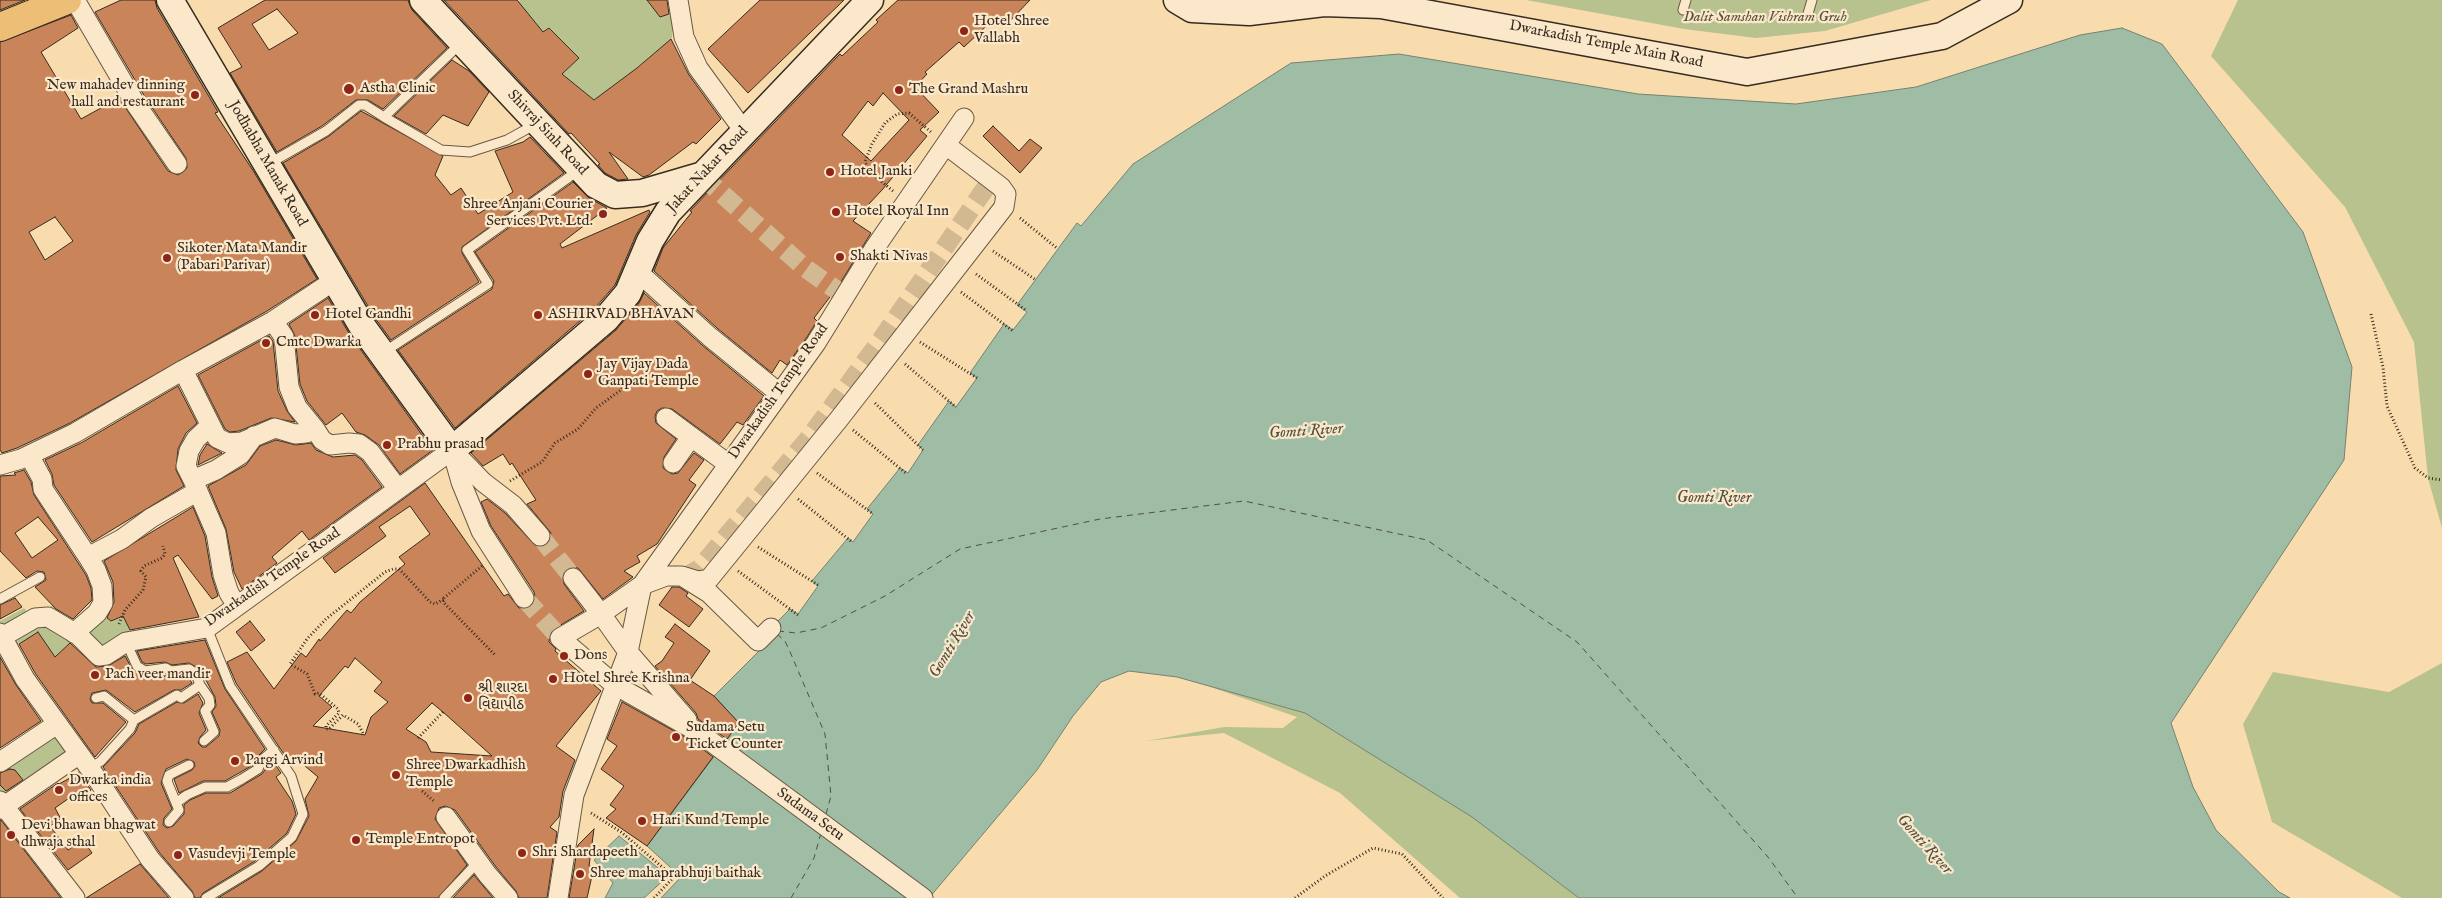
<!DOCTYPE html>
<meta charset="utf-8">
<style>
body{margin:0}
canvas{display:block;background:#f9dcad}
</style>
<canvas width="2442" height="898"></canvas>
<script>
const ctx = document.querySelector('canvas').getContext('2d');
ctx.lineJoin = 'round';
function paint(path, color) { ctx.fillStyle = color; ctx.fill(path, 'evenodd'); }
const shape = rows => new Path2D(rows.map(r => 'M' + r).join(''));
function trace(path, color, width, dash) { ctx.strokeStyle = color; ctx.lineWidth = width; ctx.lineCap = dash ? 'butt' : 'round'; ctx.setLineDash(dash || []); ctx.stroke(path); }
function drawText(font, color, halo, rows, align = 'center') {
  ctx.font = font + ' "IM FELL English","Noto Sans Gujarati",serif'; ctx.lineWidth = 4.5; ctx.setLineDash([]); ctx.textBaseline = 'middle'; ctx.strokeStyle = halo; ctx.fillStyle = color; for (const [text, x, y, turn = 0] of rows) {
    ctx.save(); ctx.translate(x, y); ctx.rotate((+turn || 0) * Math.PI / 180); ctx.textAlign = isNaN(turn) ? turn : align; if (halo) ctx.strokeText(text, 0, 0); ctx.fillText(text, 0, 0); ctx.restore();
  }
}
const green = shape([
 [520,0,647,0,660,17,673,12,672,38,637,68,594,100,562,74,579,58,549,28,543,32,518,2],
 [1526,0,1931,0,1825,31,1756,38,1684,29],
 [2238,0,2442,0,2442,528,2428,478,2414,342,2345,207,2211,56],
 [53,605,75,628,97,613,111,621,124,616,135,641,155,637,154,654,127,664,122,656,104,665,74,640,55,657,33,646,26,639,9,650,0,632,0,621,24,608,30,615],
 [2442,663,2442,898,2402,898,2272,822,2243,724,2273,672,2389,692],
 [1205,685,1305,713,1472,817,1579,898,1460,898,1340,793,1224,733,1146,741,1224,727,1283,728,1297,717],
 [57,724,78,755,0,809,0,762]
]);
const water = shape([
 [2122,28,2162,44,2303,232,2352,367,2344,460,2171,723,2193,787,2216,830,2279,892,2290,898,1579,898,1472,817,1305,713,1177,677,1129,671,1101,682,1073,716,1037,770,929,898,661,898,681,877,647,846,739,723,714,696,764,646,771,628,790,609,798,614,818,586,812,581,848,538,853,542,873,514,867,509,900,468,908,473,923,450,918,445,949,401,956,407,977,378,970,373,1004,324,1013,330,1027,312,1017,305,1077,223,1081,226,1133,164,1291,63,1399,54,1638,94,1796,104,1916,87,2080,35,2122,28],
 [619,836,668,876,644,898,605,898,613,883,594,860,619,836]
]);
const ferry = shape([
 [778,631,796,633,821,628,885,596,960,549,1100,519,1244,501,1427,540,1577,642,1768,857,1798,898],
 [777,634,785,641,791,654,825,734,831,796,826,814],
 [791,898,814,858,821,833]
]);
const building = shape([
 [0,0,25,0,0,10,0,0],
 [121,0,155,0,157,8,218,112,215,113,254,172,317,279,267,311,70,423,17,448,2,453,0,450,0,42,71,15,78,28,41,52,81,119,119,98,168,171,178,175,187,168,186,158,145,97,95,12,121,0],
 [55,217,73,241,45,260,29,232,55,217],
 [265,0,408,0,412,10,447,48,383,109,368,100,356,100,322,126,277,152,230,73,242,67,218,28,265,0],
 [277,9,298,33,269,50,252,24,277,9],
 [444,0,517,0,543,32,549,28,579,58,562,74,594,100,637,68,671,39,689,75,721,119,696,144,693,142,649,175,643,177,609,152,628,179,618,180,605,173,598,165,600,164,571,133,569,134,444,0],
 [647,0,667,0,669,14,660,17,647,0],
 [760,0,844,0,748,93,708,49,760,0],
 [898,0,1030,0,1007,24,998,15,964,47,959,42,925,72,927,74,915,87,939,112,920,130,927,136,882,190,853,221,871,233,839,285,814,318,817,321,807,337,787,365,780,360,772,373,717,328,654,271,663,248,692,212,690,211,838,56,840,54,842,56,878,22,876,20,898,0],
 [883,93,909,120,871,161,842,135,868,101,873,106,883,93],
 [452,60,469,71,489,92,468,126,443,115,426,134,394,116,452,60],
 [361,111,443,156,435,175,451,195,461,188,478,214,513,192,495,151,523,142,530,137,564,173,462,247,462,253,479,282,391,340,375,318,283,163,329,136,361,111],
 [993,126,1019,151,1030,139,1042,148,1020,173,983,136,993,126],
 [573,182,589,198,607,208,560,244,562,248,649,210,650,212,636,235,615,285,595,308,455,428,398,350,492,289,494,281,475,252,573,182],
 [644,293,702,345,764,396,743,425,737,422,720,444,672,409,662,408,657,411,655,416,656,423,676,439,664,457,663,468,672,474,678,473,694,453,704,460,689,480,696,485,657,544,637,556,640,562,624,571,633,577,603,599,578,568,571,567,563,573,564,584,584,611,554,629,550,632,549,642,556,649,555,651,601,691,556,746,575,760,563,791,559,817,550,827,557,832,547,898,519,898,516,891,496,867,455,810,445,806,439,808,435,819,467,865,438,898,218,898,262,871,296,841,309,816,305,799,318,777,299,761,292,766,236,683,227,662,247,652,274,689,301,653,306,657,319,639,320,641,347,610,351,613,360,602,405,564,399,557,430,534,410,506,379,527,386,536,335,573,323,558,425,483,504,596,508,594,519,608,530,607,535,598,534,592,491,526,481,502,487,499,505,513,536,546,543,547,548,544,551,533,527,504,536,500,512,463,510,465,503,454,483,466,471,453,616,330,639,303,644,293],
 [355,658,382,682,374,691,388,702,371,717,365,735,313,726,332,707,319,696,345,666,348,668,355,658],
 [432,703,443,712,492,756,431,752,426,742,406,729,432,703],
 [328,298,350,335,433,450,400,474,379,445,365,435,356,432,342,413,326,425,307,401,300,384,295,336,289,324,328,298],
 [269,336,273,341,278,391,287,411,295,422,271,418,239,431,230,432,225,429,198,375,269,336],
 [178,386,197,423,186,433,178,449,176,470,184,486,92,542,54,485,52,474,45,460,81,443,178,386],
 [276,440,296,445,311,443,316,450,333,457,355,455,362,460,382,487,309,540,302,531,272,557,277,563,242,589,234,572,226,529,208,486,246,465,260,446,276,440],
 [207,444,222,453,198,465,200,455,207,444],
 [24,470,31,482,34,495,86,575,91,588,92,600,73,619,56,609,35,587,46,580,44,572,37,571,26,578,0,551,0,476,16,475,14,473,24,470],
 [38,517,58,540,32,558,15,533,38,517],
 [193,507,205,536,212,577,218,596,212,599,178,555,173,558,199,617,130,630,123,616,111,621,107,618,114,602,113,582,104,561,193,507],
 [672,587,679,587,688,593,686,596,703,609,689,627,659,605,672,587],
 [15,598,22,607,0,619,0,605,15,598],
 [250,621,265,640,251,651,236,632,250,621],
 [675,624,710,651,690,680,714,696,739,723,727,739,698,719,696,713,655,666,662,661,674,643,665,637,675,624],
 [38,632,55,657,70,643,96,667,108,666,125,656,132,669,142,677,187,675,192,683,181,690,174,690,135,712,106,690,92,693,90,699,92,703,103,703,126,722,95,757,35,673,19,644,38,632],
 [205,640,225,689,265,749,258,756,253,765,225,781,203,781,179,793,174,779,192,770,195,766,194,762,187,759,166,769,161,783,172,809,164,818,163,825,167,828,173,826,184,814,184,805,190,800,206,793,230,793,245,784,262,774,272,760,281,773,276,777,292,801,296,814,287,833,255,861,203,893,200,898,195,898,192,891,159,852,103,767,135,733,139,724,177,702,184,703,198,694,203,703,199,713,206,730,200,737,198,743,202,747,206,747,219,736,220,730,212,712,216,706,215,697,200,669,189,663,172,665,165,662,146,664,142,662,137,651,205,640],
 [0,657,16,685,41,721,0,748,0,657],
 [622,702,692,741,713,757,647,846,606,818,616,809,610,805,624,786,601,769,617,746,607,739,622,702],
 [10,769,15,770,23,780,6,791,0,785,0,773,10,769],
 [79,773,91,790,82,797,75,794,55,808,61,819,50,826,68,850,83,840,92,853,68,870,20,809,58,783,59,784,79,773],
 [0,820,1,820,61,898,0,898,0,820],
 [594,829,589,866,594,867,587,898,569,898,578,845,594,829],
 [140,864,169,898,86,898,140,864],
 [474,875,493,898,453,898,474,875]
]);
const streetTunnel = shape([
 [702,176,805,268,845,296],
 [540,536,573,578],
 [685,577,699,569,809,438,881,340,991,180],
 [524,598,560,638]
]);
const path = shape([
 [893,191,870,172,865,162,872,144,885,123,897,114,909,113,932,133],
 [1020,218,1058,249],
 [993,251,1036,280],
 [976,274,1027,311],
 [961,292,1013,331],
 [2371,314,2383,367,2387,406,2415,468,2428,478,2442,480],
 [920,342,977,378],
 [905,364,956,407],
 [875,403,923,450],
 [853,430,907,474],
 [817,473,873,514],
 [510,481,542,462,555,443,578,429,596,408,621,390,625,382],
 [798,499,852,542],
 [758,547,818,585],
 [482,566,444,598,443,602,496,656],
 [738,571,798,615],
 [119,624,125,610,143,590,146,577,141,571,144,566,162,558,165,554,163,546],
 [363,733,358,724,343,715,329,729,326,729,326,726,339,713,338,709,319,693,315,694,307,674,290,664,307,639,326,619,385,572,393,569,399,569,405,575,430,602,435,604,444,599],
 [418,738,443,712],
 [422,791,435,802],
 [591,813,621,832,674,877,654,898],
 [1295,898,1325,876,1373,848,1402,854,1443,898]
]);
const lane = shape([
 [1683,10,1686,0],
 [1807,17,1812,0],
 [460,44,384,117,441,150,470,152,507,140,536,124],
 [270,163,326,131,359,105,365,105,384,117],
 [384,352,488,284,467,250,579,170],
 [0,599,40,577],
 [126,642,137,666,145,671,166,668,171,671,189,669,196,674,200,685,209,698,210,705,205,711,214,732,204,741],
 [96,698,104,696,134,720],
 [189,765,169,775,167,781,176,803,187,795,205,787,227,787,242,779,258,769,262,760,274,750],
 [89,769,101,761,130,729,134,720,177,695,181,698,200,685],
 [169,822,179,810,176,803],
 [206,898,259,866,292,837,303,814,291,776,230,686,207,628],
 [444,898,478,862]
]);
const street = shape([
 [75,0,135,103,177,164],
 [678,0,684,37,698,68,744,131],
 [638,272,710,337,779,393],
 [183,370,217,438,228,443,242,442,275,428,295,434,306,433,315,429,297,407,289,387,284,337,273,321],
 [666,418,728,464],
 [210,426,196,439,189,451,186,466,193,480,216,470,240,455,254,436],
 [315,429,322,440,330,445,349,443,359,444,370,452,398,489],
 [29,455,42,479,43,489,88,557,122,539,151,518,198,491],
 [673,463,691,437],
 [0,465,21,459,75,433,183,370,273,321,335,280],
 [193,480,216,533,223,575,229,593,237,606],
 [573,578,601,614,642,585,816,343,874,249,964,118],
 [685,578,709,593,758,641,771,628],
 [642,585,666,576,682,576,698,581,709,579,839,419,1004,207,1006,194,1001,187,946,145],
 [642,585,628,652,601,614,560,638,615,685,698,732,923,898],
 [524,598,481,531,461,482,452,450,483,482,513,505,540,536],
 [0,633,25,679,98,780,150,859,184,898],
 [74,633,97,613,103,603,102,586,96,570,88,557],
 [2,637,35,618,48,617,78,635,99,656,106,655,126,642,207,628,452,450],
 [0,762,57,724],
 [0,801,75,898],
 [0,809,78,755],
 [446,817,487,874,508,898],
 [558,898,574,795,628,652,687,720]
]);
const secondary = shape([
 [170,0,362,326,452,450,606,319,628,293,650,241,668,212,870,0],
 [423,0,596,185,615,195,642,193,700,176],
 [1177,0,1192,9,1249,12,1324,3,1381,5,1747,72,1942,36,2009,0]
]);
const primary = shape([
 [0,27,67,0]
]);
const markers = [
 [964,31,5,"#8f2418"],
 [349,89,6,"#8f2418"],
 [899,90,5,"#8f2418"],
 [195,95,5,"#8f2418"],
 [830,172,5,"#8f2418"],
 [836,212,5,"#8f2418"],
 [603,214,5,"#8f2418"],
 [840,257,5,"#8f2418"],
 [167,258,5,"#8f2418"],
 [315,315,5,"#8f2418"],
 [538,315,5,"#8f2418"],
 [266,343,5,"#8f2418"],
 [588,374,5,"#8f2418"],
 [387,445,5,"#8f2418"],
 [564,656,5,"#8f2418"],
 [95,675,5,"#8f2418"],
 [553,679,5,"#8f2418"],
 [468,698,5,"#8f2418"],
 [676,737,5,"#8f2418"],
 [235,761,5,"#8f2418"],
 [396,775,5,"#8f2418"],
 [59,790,5,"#8f2418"],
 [642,821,5,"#8f2418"],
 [11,835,5,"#8f2418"],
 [356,840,5,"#8f2418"],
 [522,853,5,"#8f2418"],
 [178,855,5,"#8f2418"],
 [580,874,5,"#8f2418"]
];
const parkNames = [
 ["Dalit Samshan Vishram Gruh",1765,18]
];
const poiNames = [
 ["Hotel Shree",974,22],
 ["Vallabh",974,39],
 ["New mahadev dinning",185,86,"right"],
 ["hall and restaurant",185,103,"right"],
 ["Astha Clinic",360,89],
 ["The Grand Mashru",909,90],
 ["Hotel Janki",840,172],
 ["Shree Anjani Courier",593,205,"right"],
 ["Services Pvt. Ltd.",593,222,"right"],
 ["Hotel Royal Inn",846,212],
 ["Sikoter Mata Mandir",177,249],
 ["(Pabari Parivar)",177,266],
 ["Shakti Nivas",850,257],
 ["Hotel Gandhi",325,315],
 ["ASHIRVAD BHAVAN",548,315],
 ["Cmtc Dwarka",276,343],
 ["Jay Vijay Dada",598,365],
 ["Ganpati Temple",598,382],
 ["Prabhu prasad",397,445],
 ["Dons",574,656],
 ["Pach veer mandir",105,675],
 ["Hotel Shree Krishna",563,679],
 ["શ્રી શારદા",478,689],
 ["વિદ્યાપીઠ",478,706],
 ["Sudama Setu",686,728],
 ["Ticket Counter",686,745],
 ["Pargi Arvind",245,761],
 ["Shree Dwarkadhish",406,766],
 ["Temple",406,783],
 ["Dwarka india",69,781],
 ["offices",69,798],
 ["Hari Kund Temple",652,821],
 ["Devi bhawan bhagwat",21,826],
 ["dhwaja sthal",21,843],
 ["Temple Entropot",366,840],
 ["Shri Shardapeeth",532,853],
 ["Vasudevji Temple",188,855],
 ["Shree mahaprabhuji baithak",590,874]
];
const streetNames = [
 ["Dwarkadish Temple Main Road",1606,45,11],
 ["Shivraj Sinh Road",547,133,47],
 ["Jodhabha Manak Road",267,164,60],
 ["Jakat Nakar Road",708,170,-47],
 ["Dwarkadish Temple Road",779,392,-55],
 ["Dwarkadish Temple Road",273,578,-35],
 ["Sudama Setu",810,815,36]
];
const waterNames = [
 ["Gomti River",1306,432,-4],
 ["Gomti River",1714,499],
 ["Gomti River",953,645,-59],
 ["Gomti River",1924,845,48]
];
paint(green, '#b8c28e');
paint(water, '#9fbca5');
trace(water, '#758270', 1);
trace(ferry, '#515042', 1, [6, 5]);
paint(building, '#ca8459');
trace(building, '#372c21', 1);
trace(streetTunnel, '#d2b991', 19, [19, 9]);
trace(lane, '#685844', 11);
trace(street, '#685844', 21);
trace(secondary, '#372c21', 29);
trace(primary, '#372c21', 30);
trace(path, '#372c21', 3, [1, 2.5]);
trace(lane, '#fbe8ca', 9);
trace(street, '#fbe8ca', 19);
trace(secondary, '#fbe8ca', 26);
trace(primary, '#ecbe76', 28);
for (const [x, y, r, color] of markers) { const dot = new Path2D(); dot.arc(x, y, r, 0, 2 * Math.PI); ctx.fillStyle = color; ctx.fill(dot); trace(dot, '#fbe8ca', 2); }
drawText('italic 15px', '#57523c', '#fbe8ca', parkNames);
drawText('15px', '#372c21', '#fbe8ca', poiNames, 'left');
drawText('15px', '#372c21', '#fbe8ca', streetNames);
drawText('italic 16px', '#515042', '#fbe8ca', waterNames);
</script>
